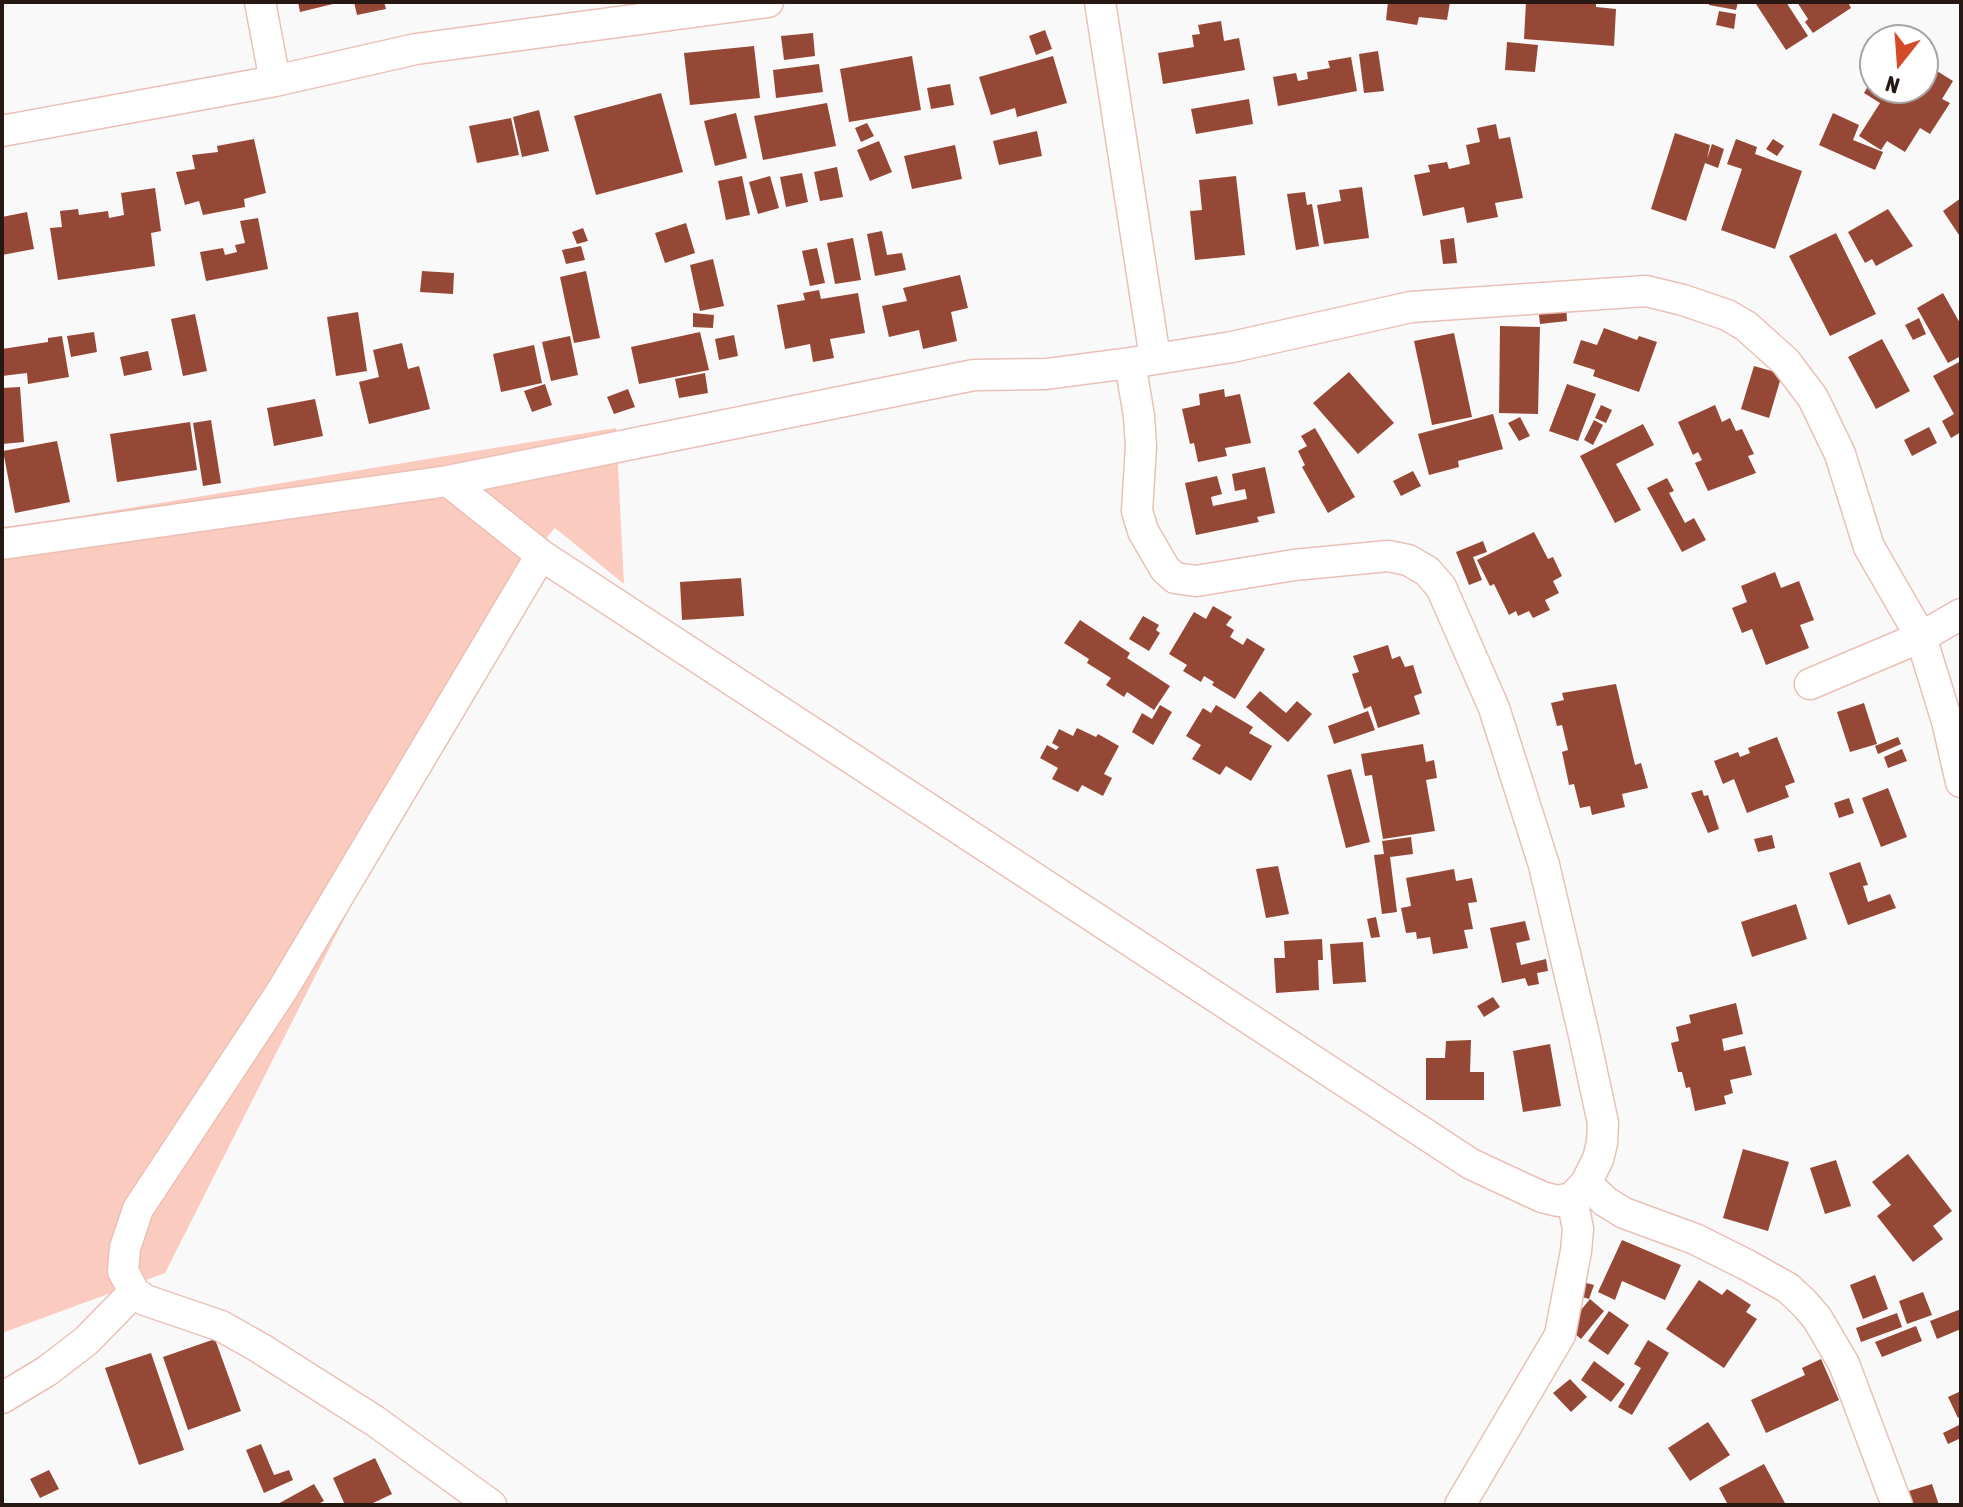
<!DOCTYPE html>
<style>
body{margin:0}
#map{position:relative;width:1963px;height:1507px;overflow:hidden;background:#f9f9f9;font-family:"Asap Condensed",sans-serif}
canvas{display:block}
.frame{position:absolute;inset:0;border:4px solid #271814;pointer-events:none}
.north{position:absolute;left:1859px;top:24px;width:80px;height:80px;box-sizing:border-box;background:#fff;border:2px solid #a9a3a1;border-radius:50%;rotate:197deg;font-size:22px;font-weight:700;line-height:32px;text-align:center;color:#271814}
.north::after{content:'';display:block;margin:auto;width:28px;height:36px;background:#d54b29;clip-path:polygon(50% 0,100% 100%,50% 72%,0 100%)}
</style>
<div id="map">
<canvas width="1963" height="1507"></canvas>
<div class="frame"></div>
<div class="north">N</div>
</div>
<script>
const ctx = document.querySelector('canvas').getContext('2d');
ctx.lineJoin = 'round';
function paint(path, color) { ctx.fillStyle = color; ctx.fill(path, 'evenodd'); }
const shape = rows => new Path2D(rows.map(r => 'M' + r).join(''));
function trace(path, color, width, dash) { ctx.strokeStyle = color; ctx.lineWidth = width; ctx.lineCap = dash ? 'butt' : 'round'; ctx.setLineDash(dash || []); ctx.stroke(path); }
const green = shape([
 [616,428,624,584,555,528,537,549,384,840,165,1273,2,1333,2,529]
]);
const building = shape([
 [298,2,337,2,337,3,300,12],
 [354,2,384,2,386,9,357,15],
 [1388,2,1450,2,1447,20,1419,17,1417,25,1386,20],
 [1526,2,1596,2,1596,7,1616,9,1614,46,1524,39],
 [1709,2,1738,2,1736,10,1709,5],
 [1758,2,1786,2,1808,36,1786,50,1756,4],
 [1797,2,1848,2,1851,8,1813,33,1805,22,1808,19],
 [1719,11,1736,14,1734,29,1716,25],
 [1221,21,1224,41,1239,38,1245,70,1163,84,1158,53,1194,47,1192,35,1200,34,1198,25],
 [1045,30,1052,49,1036,55,1029,36],
 [813,33,815,56,784,60,781,36],
 [1507,42,1538,45,1535,72,1505,70],
 [754,46,760,98,690,105,684,53],
 [1378,51,1384,91,1364,93,1359,54],
 [912,56,921,110,849,122,840,69],
 [1053,56,1067,103,1017,117,1015,108,991,115,979,77],
 [1351,57,1357,91,1278,106,1273,77,1296,73,1298,81,1308,79,1307,72,1330,68,1328,61],
 [1924,63,1953,81,1942,99,1950,103,1930,134,1920,128,1905,152,1887,141,1881,150,1859,136,1880,103,1864,93,1875,75,1875,88,1923,88],
 [819,64,823,92,776,98,773,70],
 [950,84,954,105,931,109,927,88],
 [661,93,683,172,596,195,574,116],
 [1249,99,1253,124,1196,134,1191,109],
 [827,103,836,146,763,160,754,116],
 [539,110,549,151,522,157,513,117],
 [736,113,747,158,715,166,704,121],
 [1833,113,1859,125,1853,140,1883,152,1875,170,1819,145],
 [511,118,519,155,477,163,469,126],
 [867,123,874,136,861,142,855,128],
 [1496,124,1499,139,1510,137,1523,198,1495,203,1498,217,1467,223,1464,207,1423,216,1414,175,1430,172,1428,165,1447,162,1449,169,1470,164,1466,145,1480,142,1477,128],
 [1037,131,1042,156,999,165,993,141],
 [1675,133,1710,145,1707,159,1712,144,1724,149,1718,168,1705,163,1686,221,1651,209],
 [254,139,266,193,244,199,245,207,203,215,199,201,185,205,176,172,195,169,192,155,218,152,217,146],
 [1736,139,1757,147,1755,154,1802,171,1775,249,1721,230,1742,169,1727,164],
 [1773,139,1784,146,1777,156,1766,149],
 [879,141,892,172,870,181,857,150],
 [955,145,962,179,912,189,904,156],
 [837,167,843,197,820,201,814,172],
 [802,173,808,202,786,207,780,177],
 [742,176,750,215,726,220,718,181],
 [770,176,779,208,758,214,749,182],
 [1236,176,1245,255,1195,260,1190,211,1202,210,1199,180],
 [1362,187,1369,238,1324,244,1317,205,1341,201,1339,190],
 [155,188,161,231,151,233,155,266,58,280,50,228,62,227,60,211,78,209,79,215,108,211,109,218,124,215,121,193],
 [1305,192,1307,205,1312,204,1319,246,1296,250,1287,194],
 [1961,198,1961,238,1943,211],
 [1888,209,1913,246,1876,266,1872,259,1865,263,1848,232],
 [27,212,34,249,2,255,2,217],
 [258,218,268,269,206,281,200,252,223,248,225,255,237,252,235,245,245,243,240,221],
 [686,223,695,253,665,263,655,233],
 [583,228,588,241,577,244,572,232],
 [882,231,887,255,902,253,906,270,875,276,867,234],
 [1836,233,1876,314,1830,336,1789,256],
 [853,238,861,280,835,284,827,243],
 [1454,238,1457,263,1443,264,1440,240],
 [581,246,585,260,566,264,562,250],
 [817,248,825,283,810,286,802,251],
 [713,259,724,306,700,311,690,265],
 [422,271,454,273,453,294,420,292],
 [586,271,600,338,574,343,560,277],
 [960,275,968,308,951,312,957,341,923,349,919,330,889,337,882,306,907,301,903,288],
 [819,290,821,299,858,293,865,333,830,339,834,358,813,362,810,344,785,349,777,305,805,300,803,293],
 [1943,293,1961,325,1961,356,1948,363,1917,308],
 [1566,303,1567,321,1540,324,1538,306],
 [358,312,367,371,336,376,327,317],
 [693,313,714,315,713,328,693,327],
 [195,314,207,371,183,376,171,319],
 [1919,318,1926,334,1913,340,1905,325],
 [1500,326,1540,327,1538,414,1499,413],
 [1604,328,1637,340,1639,336,1657,342,1639,392,1593,376,1595,370,1573,363,1581,340,1597,345],
 [94,332,97,352,71,357,67,336],
 [700,332,709,370,639,384,631,347],
 [1454,333,1472,417,1432,425,1414,341],
 [734,335,738,356,719,360,715,339],
 [62,336,69,377,28,384,27,373,2,376,2,349,48,342,48,338],
 [570,336,578,375,551,381,542,342],
 [1882,339,1910,391,1876,409,1848,357],
 [402,343,408,369,419,366,430,409,369,424,359,382,379,377,373,350],
 [534,345,542,383,501,392,493,354],
 [148,351,152,370,124,376,120,357],
 [1961,361,1961,432,1951,438,1942,421,1954,414,1933,376],
 [1754,366,1782,374,1769,418,1741,409],
 [1349,372,1394,423,1358,454,1313,403],
 [705,373,708,393,679,398,675,379],
 [545,384,552,405,532,412,524,391],
 [1567,384,1596,394,1578,441,1549,431],
 [20,387,24,442,2,444,2,388],
 [628,389,635,407,614,414,607,397],
 [1224,389,1225,397,1240,394,1251,443,1225,448,1227,456,1198,462,1194,443,1190,444,1182,409,1200,405,1199,394],
 [315,399,323,436,274,446,267,408],
 [1601,405,1612,410,1606,423,1595,418],
 [1715,405,1722,422,1730,418,1736,431,1742,429,1754,454,1748,456,1756,473,1708,491,1695,463,1702,460,1698,452,1693,455,1678,422],
 [1493,414,1503,449,1458,461,1459,467,1429,475,1418,434],
 [1520,417,1530,436,1519,441,1508,423],
 [211,420,221,483,203,486,193,423],
 [1594,420,1603,425,1593,445,1584,440],
 [190,422,197,470,117,482,110,434],
 [1643,424,1654,445,1616,464,1641,510,1615,523,1580,456],
 [1929,427,1937,443,1912,456,1904,440],
 [1315,428,1355,497,1328,513,1302,467,1305,465,1298,451,1307,446,1301,436],
 [57,441,70,502,15,513,3,451],
 [1265,467,1275,513,1257,517,1259,522,1196,535,1185,483,1217,476,1222,494,1211,497,1213,506,1247,499,1245,489,1235,491,1232,474],
 [1413,471,1421,486,1401,496,1393,481],
 [1667,478,1674,491,1669,493,1685,523,1694,518,1706,540,1682,552,1647,488],
 [1534,532,1548,559,1553,557,1562,576,1553,581,1559,593,1545,600,1550,610,1533,618,1529,611,1518,616,1516,611,1509,615,1494,584,1490,586,1477,560],
 [1483,541,1487,552,1473,557,1482,580,1469,585,1456,552],
 [1775,572,1781,588,1799,581,1814,620,1800,625,1809,648,1766,665,1752,629,1742,633,1732,608,1747,602,1741,586],
 [741,578,744,616,682,620,680,582],
 [1213,606,1232,617,1226,625,1234,630,1230,637,1243,645,1247,638,1265,649,1235,699,1212,685,1214,682,1204,676,1201,682,1183,671,1187,665,1169,654,1194,612,1206,619],
 [1143,616,1159,625,1156,630,1160,633,1149,651,1129,639],
 [1080,620,1130,653,1127,658,1170,686,1154,710,1127,692,1124,697,1106,685,1111,678,1087,663,1089,659,1064,643],
 [1388,645,1392,659,1400,656,1405,667,1413,665,1422,693,1414,696,1420,714,1378,728,1371,706,1364,709,1352,674,1359,672,1353,656],
 [1616,684,1635,765,1641,763,1648,788,1622,794,1625,807,1592,815,1590,806,1580,808,1574,784,1569,785,1562,752,1568,750,1562,725,1557,726,1551,703,1564,700,1562,693],
 [1260,691,1286,713,1297,701,1312,714,1288,742,1246,707],
 [1864,703,1877,744,1850,752,1837,712],
 [1160,705,1172,712,1153,745,1132,732,1142,713,1152,719],
 [1216,705,1253,727,1249,733,1272,746,1251,781,1226,766,1220,775,1192,759,1201,745,1186,736,1203,708,1211,713],
 [1368,711,1375,730,1334,744,1328,726],
 [1077,728,1096,737,1098,734,1119,746,1104,774,1112,778,1103,796,1082,785,1078,792,1052,779,1058,768,1040,758,1047,745,1056,750,1059,747,1052,743,1059,729,1073,736],
 [1777,737,1795,782,1785,786,1789,797,1747,813,1734,779,1723,784,1714,761,1738,752,1740,757,1750,753,1748,748],
 [1898,737,1901,744,1878,754,1875,746],
 [1423,744,1426,762,1434,760,1437,778,1426,780,1435,831,1383,839,1372,775,1365,776,1361,754],
 [1902,749,1907,761,1888,768,1884,757],
 [1351,769,1370,842,1346,848,1327,775],
 [1888,788,1907,837,1881,847,1862,798],
 [1702,790,1704,796,1708,795,1719,829,1708,833,1691,793],
 [1849,798,1854,813,1839,818,1834,803],
 [1772,835,1775,848,1758,852,1754,839],
 [1411,837,1413,854,1390,857,1397,912,1382,914,1374,855,1384,854,1382,841],
 [1860,862,1868,885,1863,886,1868,902,1890,894,1896,908,1848,925,1829,873],
 [1278,866,1289,914,1266,918,1256,869],
 [1454,869,1456,881,1472,878,1477,902,1468,903,1473,929,1464,930,1468,948,1433,954,1430,937,1417,939,1416,932,1406,933,1401,908,1411,906,1406,878],
 [1796,904,1807,939,1752,957,1741,922],
 [1376,917,1380,937,1371,938,1367,919],
 [1525,921,1530,940,1516,943,1521,965,1546,959,1548,971,1537,973,1539,984,1528,986,1525,978,1502,983,1490,928],
 [1322,939,1323,960,1318,960,1319,990,1276,993,1274,958,1285,958,1284,941],
 [1363,942,1366,982,1333,984,1330,944],
 [1493,997,1500,1007,1484,1017,1477,1006],
 [1736,1003,1743,1034,1722,1039,1724,1051,1745,1046,1752,1075,1730,1080,1733,1093,1724,1096,1726,1104,1695,1111,1690,1087,1686,1088,1682,1072,1678,1072,1671,1043,1679,1041,1676,1027,1691,1023,1689,1015],
 [1471,1040,1470,1072,1484,1072,1484,1100,1426,1100,1426,1058,1445,1058,1446,1041],
 [1550,1044,1561,1106,1523,1112,1513,1051],
 [1743,1149,1789,1162,1768,1231,1723,1218],
 [1908,1154,1952,1211,1933,1226,1943,1239,1913,1262,1877,1216,1891,1205,1872,1182],
 [1836,1160,1851,1206,1825,1214,1810,1168],
 [1622,1240,1681,1265,1665,1300,1622,1281,1615,1300,1598,1292],
 [1875,1275,1888,1309,1863,1319,1850,1285],
 [1699,1280,1722,1295,1727,1289,1751,1305,1746,1312,1757,1319,1724,1368,1666,1329],
 [1583,1282,1594,1285,1589,1299,1579,1296],
 [1923,1292,1932,1315,1907,1324,1899,1301],
 [1590,1299,1604,1311,1581,1339,1567,1327],
 [1961,1309,1961,1329,1937,1339,1930,1321],
 [1609,1311,1629,1325,1608,1355,1588,1341],
 [1897,1313,1902,1327,1861,1342,1856,1328],
 [1916,1326,1922,1341,1882,1357,1875,1342],
 [215,1339,241,1411,188,1430,163,1357],
 [1648,1340,1669,1353,1632,1415,1618,1407,1641,1368,1634,1364],
 [151,1353,184,1450,139,1465,105,1368],
 [1821,1359,1839,1400,1766,1433,1751,1400,1805,1375,1802,1368],
 [1594,1361,1625,1384,1611,1402,1581,1380],
 [1570,1379,1587,1397,1571,1412,1553,1393],
 [1961,1391,1961,1416,1958,1418,1948,1397],
 [1708,1422,1730,1455,1690,1481,1668,1448],
 [1961,1424,1961,1438,1948,1444,1943,1433],
 [261,1444,274,1475,289,1470,293,1480,264,1493,246,1450],
 [375,1458,392,1494,369,1505,345,1505,333,1478],
 [1764,1464,1786,1505,1728,1505,1719,1488],
 [49,1470,59,1489,40,1498,30,1479],
 [314,1484,324,1501,316,1505,276,1505],
 [1932,1484,1939,1505,1913,1505,1909,1491]
]);
const minor = shape([
 [260,2,275,81],
 [1100,2,1155,358],
 [2,131,275,81,416,49,768,2],
 [448,481,541,555,1471,1164,1542,1197,1558,1201,1572,1198,1586,1183,1598,1159,1602,1143,1603,1123,1584,1035,1544,865,1494,708,1441,587,1427,571,1408,560,1388,556,1294,565,1196,581,1175,578,1165,569,1143,531,1137,511,1141,446,1139,416,1130,363],
 [2,544,448,481,974,375,1046,374,1130,363,1232,347,1411,307,1646,291,1683,300,1727,315,1746,326,1786,362,1813,398,1840,454,1869,547,1921,637,1947,721,1961,782],
 [1810,684,1921,637,1961,614],
 [1586,1183,1606,1202,1624,1213,1695,1239,1747,1265,1788,1288,1804,1303,1817,1318,1844,1364,1897,1505],
 [2,1398,47,1371,86,1341,134,1292],
 [491,1505,375,1421,260,1348,221,1326,145,1300,134,1292,123,1271,125,1248,138,1209,283,989,541,555],
 [1460,1505,1560,1335,1576,1251,1578,1229,1572,1198]
]);
paint(green, '#fccbbf');
paint(building, '#964836');
trace(minor, '#eac0b6', 33);
trace(minor, '#fff', 30);
</script>
